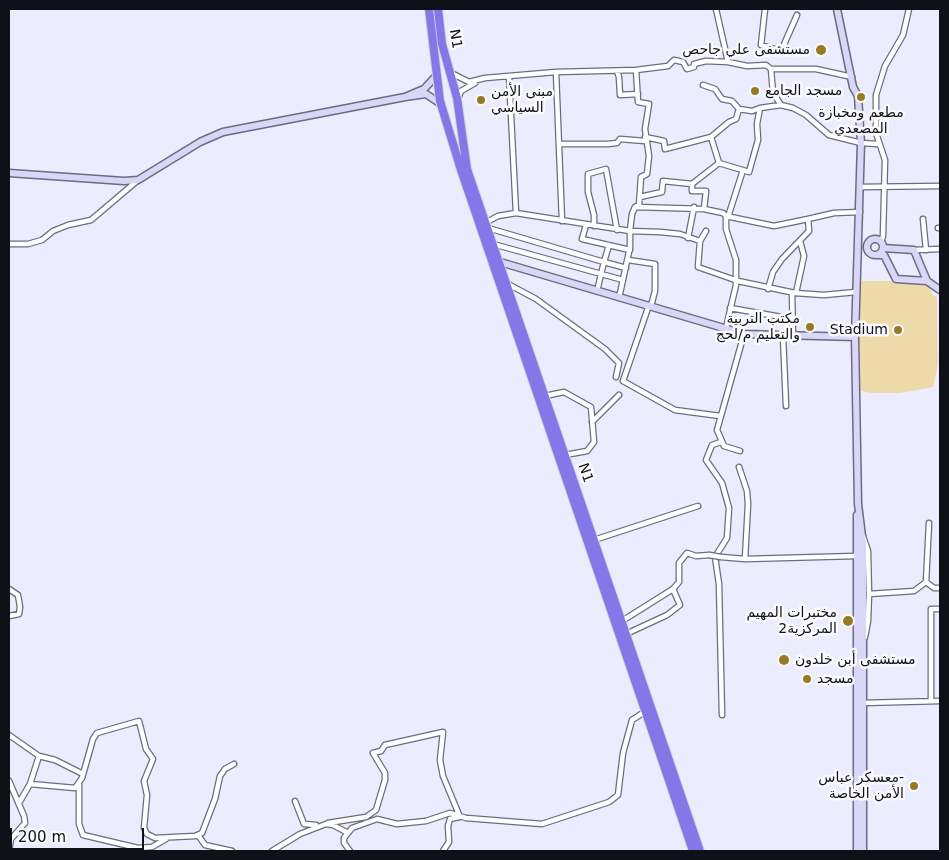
<!DOCTYPE html>
<meta charset="utf-8">
<style>
body{margin:0}
#map{position:relative;width:949px;height:860px;overflow:hidden;background:#ebecfd;font-family:"DejaVu Sans",sans-serif}
canvas{display:block}
.frame{position:absolute;inset:0;border:10px solid #101018;pointer-events:none}
.scale{position:absolute;left:10px;top:828px;width:134px;height:22px;box-sizing:border-box;border:2px solid #101018;border-top:0;padding-left:6px;font-size:15px;line-height:18px;white-space:nowrap;color:#101018;-webkit-text-stroke:4px #fafaff;paint-order:stroke}
</style>
<div id="map">
<canvas width="949" height="860"></canvas>
<div class="frame"></div>
<div class="scale">200 m</div>
</div>
<script>
const ctx = document.querySelector('canvas').getContext('2d');
ctx.lineJoin = 'round';
function paint(path, color) { ctx.fillStyle = color; ctx.fill(path, 'evenodd'); }
const shape = rows => new Path2D(rows.map(r => 'M' + r).join(''));
function trace(path, color, width, dash) { ctx.strokeStyle = color; ctx.lineWidth = width; ctx.lineCap = dash ? 'butt' : 'round'; ctx.setLineDash(dash || []); ctx.stroke(path); }
function drawText(font, color, halo, rows, align = 'center') {
  ctx.font = font + ' "DejaVu Sans",Cairo,sans-serif'; ctx.lineWidth = 5; ctx.setLineDash([]); ctx.textBaseline = 'middle'; ctx.strokeStyle = halo; ctx.fillStyle = color; for (const [text, x, y, turn = 0] of rows) {
    ctx.save(); ctx.translate(x, y); ctx.rotate((+turn || 0) * Math.PI / 180); ctx.textAlign = isNaN(turn) ? turn : align; if (halo) ctx.strokeText(text, 0, 0); ctx.fillText(text, 0, 0); ctx.restore();
  }
}
const green = shape([
 [859,281,926,281,933,295,937,297,938,364,933,387,900,393,871,393,857,390]
]);
const street = shape([
 [716,9,728,62],
 [765,9,761,45,775,49,782,49,797,15],
 [771,69,816,69,852,77],
 [636,70,638,102,649,104,645,129,649,156,647,174,641,177,639,205,635,207,632,214,630,231,660,232,680,234,700,241,698,267,738,281,795,293,824,295,856,292],
 [617,71,619,77,620,95,638,94],
 [556,72,562,221],
 [451,73,469,82,485,78,556,72,636,70,668,66,674,60,683,62,687,69,694,67,694,64,706,61,728,62,747,66,766,65,771,69,773,93,781,105,793,108,806,115,829,135,861,143,878,144],
 [509,76,516,213],
 [703,85,715,89,722,99,732,101,739,109],
 [458,99,461,91,475,83],
 [645,137,664,141,665,149,711,137,719,163],
 [711,137,729,122,736,119,739,109,752,111,760,108],
 [561,144,608,144,617,143,620,139,645,141],
 [860,187,940,186],
 [640,197,662,192,663,181,692,184],
 [636,207,704,209,706,191,692,191,692,184,719,163,749,172,758,140,757,124,760,108,781,105],
 [704,209,723,213,726,216,726,229,736,260,736,285,726,328],
 [726,216,774,226,808,219],
 [728,217,743,170],
 [923,219,926,250],
 [487,222,498,216,516,213,630,231,630,247,619,298],
 [586,225,582,239,630,250],
 [594,226,594,215,588,192,588,174,606,169,617,230],
 [488,228,604,262,597,291],
 [938,228,940,228],
 [688,238,694,207],
 [700,241,706,231],
 [881,242,883,236,885,160,876,133,876,95,885,66,903,35,909,9],
 [9,244,28,244,42,240,53,231,68,225,91,220,137,181],
 [493,244,623,280],
 [609,245,604,262,626,268],
 [914,250,940,249],
 [628,260,655,264,655,291,651,306],
 [508,284,536,299,605,349,619,363,616,377],
 [768,289,773,272,782,259,809,231,808,219,834,213,860,212],
 [792,293,793,336],
 [796,293,804,256,800,241],
 [649,305,623,381,675,410,720,416],
 [730,308,793,319],
 [783,336,786,406],
 [545,396,564,392,591,407,594,442,587,451,565,455],
 [592,422,619,395],
 [721,442,712,445,706,460,722,483,729,508,727,538,715,557,719,584,722,715],
 [740,451,724,446,717,430,744,334],
 [739,467,747,491,748,504,745,559],
 [863,536,868,551,869,594,868,621,865,637],
 [594,540,698,506],
 [721,557,745,559,856,556],
 [926,582,934,588,940,588],
 [9,589,18,595,20,607,19,614,9,616],
 [869,594,914,591,926,582,929,523],
 [622,621,673,589,679,582,679,563,687,553,696,556,709,555],
 [626,634,667,615,680,605,673,589],
 [931,701,931,609,940,609],
 [862,703,940,701],
 [9,735,39,756,55,760,83,774],
 [9,781,24,816,25,823,11,839,9,851],
 [30,784,75,788,82,778,93,739,97,733,139,721,146,749,153,759,144,781,147,795,144,828,147,834,155,838,195,836,202,833,215,799,220,776,225,769,234,764],
 [79,785,79,824,83,835,138,848,152,847,166,839],
 [295,801,304,824,316,825],
 [19,803,30,784,39,756],
 [328,823,366,817,376,810,385,780,385,773,373,753,381,751,385,745,443,732,440,760,443,776,460,817],
 [348,833,344,838,344,843,350,851],
 [198,835,205,845,232,851],
 [272,851,300,834,326,824,333,825,348,833,352,828,377,819,397,824,426,821,450,813,466,818,542,824,609,802,618,795,623,753,632,720,646,711],
 [443,851,449,842,448,826,450,819,459,817]
]);
const secondary = shape([
 [837,9,853,87,858,96,861,143,855,337,858,504,863,544,863,851],
 [436,76,424,89,405,97,426,94,441,104],
 [9,173,124,181,138,180,200,142,223,132,405,97],
 '867 247a8 8 0 1 1 16 0a8 8 0 1 1-16 0Z',
 [876,255,884,255,896,279,927,281,914,250,883,248],
 [500,262,744,334,855,337],
 [927,281,940,290],
 [857,515,857,851]
]);
const highway = shape([
 [429,9,440,101,461,170,693,851],
 [438,9,442,44,457,98,467,169,700,851]
]);
const streetBridge = shape([
 [709,555,721,557]
]);
const markers = [
 [821,50,6,"#9a7923"],
 [755,91,5,"#9a7923"],
 [861,97,5,"#9a7923"],
 [481,100,5,"#9a7923"],
 [810,327,5,"#9a7923"],
 [898,330,5,"#9a7923"],
 [848,621,6,"#9a7923"],
 [784,660,6,"#9a7923"],
 [807,679,5,"#9a7923"],
 [914,786,5,"#9a7923"]
];
const streetNames = [
 ["N1",455,39,80],
 ["N1",585,473,71]
];
const poiNames = [
 ["مستشفى علي جاحص",810,50],
 ["مسجد الجامع",765,91,"left"],
 ["مبنى الأمن",491,92,"left"],
 ["السياسي",491,108,"left"],
 ["مطعم ومخبازة",861,113,"center"],
 ["المصعدي",861,129,"center"],
 ["مكتب التربية",800,319],
 ["والتعليم م/لحج",800,335],
 ["Stadium",888,330],
 ["مختبرات المهيم",837,613],
 ["المركزية2",837,629],
 ["مستشفى أبن خلدون",795,660,"left"],
 ["مسجد",817,679,"left"],
 ["معسكر عباس-",904,778],
 ["الأمن الخاصة",904,794]
];
paint(green, '#eed9ab');
trace(street, '#6c6c7f', 7);
trace(secondary, '#6c6c7f', 9);
trace(highway, '#d4d4d5', 10);
trace(street, '#fff', 4.5);
trace(secondary, '#dad6f8', 6);
trace(highway, '#8478e9', 8);
trace(streetBridge, '#6c6c7f', 7, []);
trace(streetBridge, '#fff', 4.5);
for (const [x, y, r, color] of markers) { const dot = new Path2D(); dot.arc(x, y, r, 0, 2 * Math.PI); ctx.fillStyle = color; ctx.fill(dot); trace(dot, '#fafaff', 2); }
drawText('14px', '#101018', '#fafaff', streetNames);
drawText('14px', '#101018', '#fafaff', poiNames, 'right');
</script>
